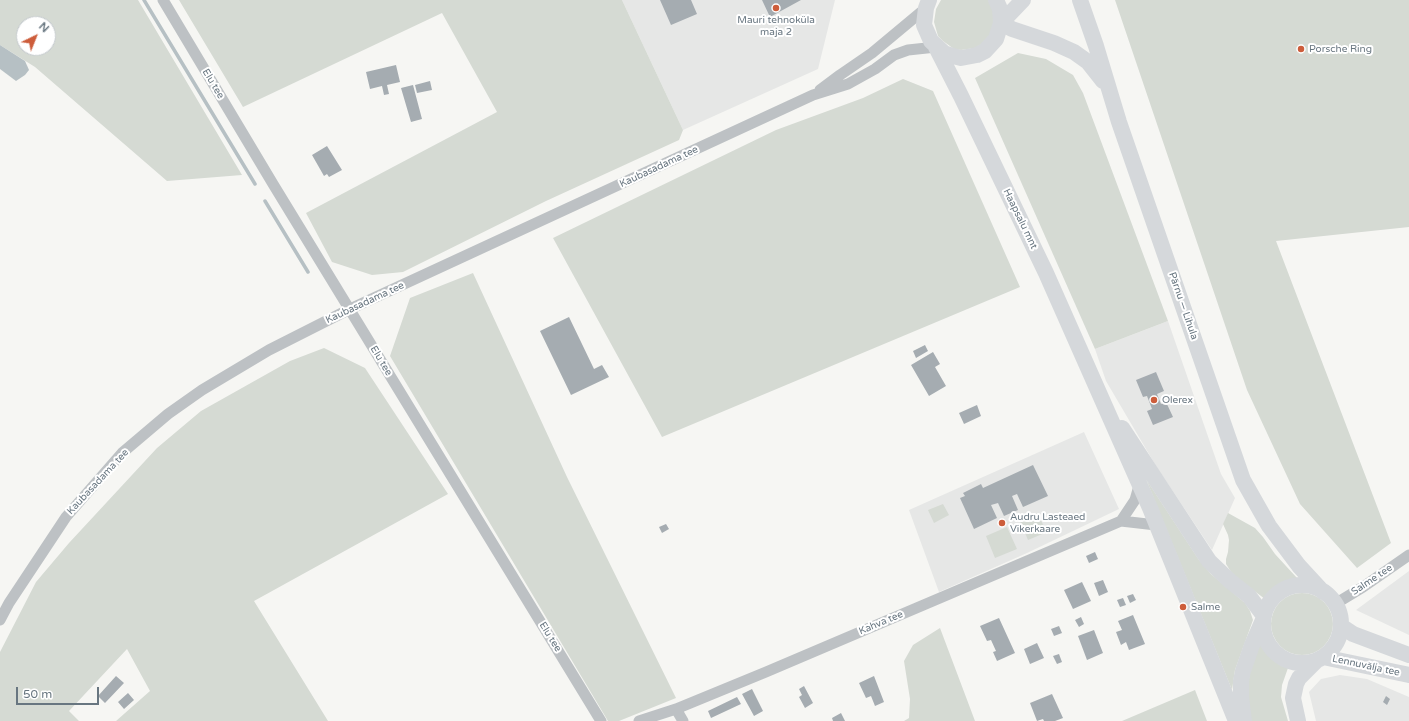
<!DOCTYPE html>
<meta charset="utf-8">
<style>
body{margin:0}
#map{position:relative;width:1409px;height:721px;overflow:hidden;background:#f6f6f3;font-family:"Varela Round",sans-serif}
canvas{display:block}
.north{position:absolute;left:16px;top:16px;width:40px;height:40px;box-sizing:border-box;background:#fff;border:1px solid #c3c8cc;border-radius:50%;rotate:43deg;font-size:11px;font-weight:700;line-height:16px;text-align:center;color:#687680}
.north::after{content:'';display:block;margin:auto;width:14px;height:18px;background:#cd5d3b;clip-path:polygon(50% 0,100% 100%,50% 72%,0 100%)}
.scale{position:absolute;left:16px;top:687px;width:83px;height:18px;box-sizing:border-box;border:2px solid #687680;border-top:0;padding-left:5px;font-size:12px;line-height:14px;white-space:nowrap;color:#687680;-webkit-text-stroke:3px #fff;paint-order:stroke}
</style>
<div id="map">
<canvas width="1409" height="721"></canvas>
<div class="north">N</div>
<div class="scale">50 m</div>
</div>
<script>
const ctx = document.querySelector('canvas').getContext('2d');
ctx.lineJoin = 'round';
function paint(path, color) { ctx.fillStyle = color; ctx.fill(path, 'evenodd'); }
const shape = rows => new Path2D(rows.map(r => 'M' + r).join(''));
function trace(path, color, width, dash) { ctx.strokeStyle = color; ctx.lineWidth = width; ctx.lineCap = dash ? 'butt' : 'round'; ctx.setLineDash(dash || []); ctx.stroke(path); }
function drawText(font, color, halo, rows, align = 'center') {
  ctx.font = font + ' "Varela Round",sans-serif'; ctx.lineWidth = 4; ctx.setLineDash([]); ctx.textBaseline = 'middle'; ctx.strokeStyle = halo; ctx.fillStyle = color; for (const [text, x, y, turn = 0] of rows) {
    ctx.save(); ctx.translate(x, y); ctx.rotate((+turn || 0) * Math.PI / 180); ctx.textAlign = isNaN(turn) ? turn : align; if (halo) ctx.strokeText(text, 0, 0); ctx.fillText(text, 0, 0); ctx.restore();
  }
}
const built = shape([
 [622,0,835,0,818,69,683,130],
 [1168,321,1221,474,1235,498,1212,550,1156,466,1106,381,1095,349],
 [1084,432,1119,509,1027,553,939,592,909,510],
 [1409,571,1409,635,1356,610],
 [1340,675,1367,679,1409,697,1409,721,1316,721,1309,692,1321,679]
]);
const green = shape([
 [0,0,138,0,242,175,167,181,35,67,0,45],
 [24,24,48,24,48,48,24,48],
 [179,0,622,0,683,130,679,140,546,201,403,272,372,275,332,262,306,213,497,112,442,13,243,107],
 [941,0,988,0,993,8,995,21,987,41,975,48,961,50,954,49,943,41,938,36,934,22,936,9],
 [1115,0,1409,0,1409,227,1276,241,1391,543,1357,568,1300,504,1247,390],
 [1018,53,1046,59,1073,75,1083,93,1168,321,1095,349,975,78],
 [903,79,933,91,1020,287,662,437,553,238,776,130,863,98],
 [473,273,567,477,676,698,619,721,608,721,390,356,410,298],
 [324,348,365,368,448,494,254,601,328,721,116,721,150,691,127,649,69,711,79,721,0,721,0,652,36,582,69,543,157,448,201,411,290,361],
 [1146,479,1199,560,1211,574,1245,603,1250,611,1253,620,1235,670,1232,690],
 [943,504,949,515,934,523,928,510],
 [1037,513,1047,532,1028,540,1020,521],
 [1228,513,1255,528,1263,537,1275,554,1297,578,1286,581,1276,588,1265,599,1233,575,1226,564,1226,559,1228,552,1229,540,1228,535,1223,524],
 [1007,527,1017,549,995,558,986,536],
 '1271 624a31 31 0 1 1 62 0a31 31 0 1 1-62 0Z',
 [940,628,975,721,904,721,909,718,910,699,904,661,913,645],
 [1260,641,1267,652,1281,665,1288,668,1282,685,1281,697,1288,721,1250,721,1247,688,1252,663],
 [1195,690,1207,721,1122,721]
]);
const water = shape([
 [0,45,25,61,29,70,25,75,16,81,0,69]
]);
const stream = shape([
 [144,0,255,184],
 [265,201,308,272]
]);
const building = shape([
 [660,0,691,0,697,14,671,25],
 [762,0,801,0,770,17],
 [396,65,400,82,387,85,389,94,384,95,382,86,370,89,366,72],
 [430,81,432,90,417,93,415,85],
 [413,85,422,119,411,122,401,88],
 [327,146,342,170,329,177,327,174,324,176,312,155],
 [569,317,594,369,602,365,609,377,571,395,540,331],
 [925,345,928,351,916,358,913,351],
 [933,352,940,364,935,367,946,386,929,396,911,365],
 [1156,372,1164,391,1157,394,1161,404,1166,402,1173,417,1153,425,1147,411,1152,409,1147,396,1143,397,1136,380],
 [977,405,981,416,964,424,959,413],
 [1033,465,1048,496,1023,507,1017,494,1012,496,1018,510,1004,516,998,503,991,505,997,518,974,529,960,498,965,496,963,493,981,484,983,488],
 [666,524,669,529,662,533,659,527],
 [1095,552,1098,559,1089,563,1086,556],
 [1103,580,1108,592,1099,596,1094,583],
 [1082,582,1091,601,1073,609,1064,590],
 [1133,594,1136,600,1130,603,1127,596],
 [1123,598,1126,605,1120,607,1117,600],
 [1133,615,1145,644,1129,650,1126,642,1121,645,1116,632,1122,630,1118,621],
 [1081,617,1084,624,1079,627,1075,620],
 [999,618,1015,653,997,661,993,652,996,651,991,640,987,641,980,626],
 [1059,626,1062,633,1054,636,1051,629],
 [1094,630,1103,653,1087,660,1078,636],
 [1037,643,1044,658,1030,664,1024,649],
 [1059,654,1062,662,1057,664,1053,656],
 [116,676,124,683,105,703,98,696],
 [874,676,884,702,875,706,871,696,866,698,859,683],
 [804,686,813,703,805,708,799,697,802,695,799,689],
 [752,689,763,711,754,716,742,694],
 [128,693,134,700,124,709,118,702],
 [1052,694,1063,718,1055,721,1044,721,1043,719,1037,721,1030,703],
 [1386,696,1390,699,1387,705,1383,702],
 [737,697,741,704,711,718,708,711],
 [841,713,845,721,833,721,832,718]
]);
const street = shape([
 [163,0,273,184,601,721],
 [820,90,840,75,872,53,926,8],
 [1121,521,1135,500,1139,486],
 [1335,604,1363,587,1409,555],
 [0,620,9,603,66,517,122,453,168,414,202,390,269,350,350,309,813,95,848,84,875,69,894,55,908,50,936,47],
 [676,709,683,721],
 [639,721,676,709,766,672,1121,521,1156,525]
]);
const secondary = shape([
 [929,0,926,8,924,25,931,41,944,53,953,56,961,58,977,55,985,51,996,39,1001,23,1000,9,996,0],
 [1023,0,1001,23,1012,29,1054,43,1074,52,1088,62,1103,81],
 [1080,0,1096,46,1119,122,1243,480,1269,526,1299,566,1323,592],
 [936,47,961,96,1046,273,1150,508,1236,721],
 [1122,428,1209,561,1230,581,1249,596,1264,616],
 '1263 624a39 39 0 1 1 78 0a39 39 0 1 1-78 0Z',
 [1341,626,1353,634,1409,655],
 [1323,657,1409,675],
 [1244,721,1241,697,1241,681,1243,671,1252,645,1263,620],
 [1298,721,1293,698,1296,684,1299,678,1317,660]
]);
const markers = [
 [776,8,4,"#cd5d3b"],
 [1301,49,4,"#cd5d3b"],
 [1154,400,4,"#cd5d3b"],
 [1002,523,4,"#cd5d3b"],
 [1183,607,4,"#cd5d3b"]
];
const poiNames = [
 ["Mauri tehnoküla",776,20,"center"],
 ["maja 2",776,32,"center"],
 ["Porsche Ring",1309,49],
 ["Olerex",1162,400],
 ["Audru Lasteaed",1010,517],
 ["Vikerkaare",1010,529],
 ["Salme",1191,607]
];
const streetNames = [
 ["Elu tee",213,84,59],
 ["Kaubasadama tee",659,167,-25],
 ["Haapsalu mnt",1020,219,64],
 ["Kaubasadama tee",365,303,-25],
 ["Pärnu — Lihula",1183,306,71],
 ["Elu tee",381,361,59],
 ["Kaubasadama tee",98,482,-47],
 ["Salme tee",1372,580,-34],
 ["Kahva tee",881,623,-23],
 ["Elu tee",550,637,58],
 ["Lennuvälja tee",1366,666,12]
];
paint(built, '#e6e7e6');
paint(green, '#d5dad3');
paint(water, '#b6c0c4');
trace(stream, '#b6c0c4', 3.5);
paint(building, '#a5acb1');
trace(street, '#bdc1c4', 11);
trace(secondary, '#d5d8db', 16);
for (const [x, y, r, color] of markers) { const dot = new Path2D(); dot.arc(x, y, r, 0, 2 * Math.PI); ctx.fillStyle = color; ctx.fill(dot); trace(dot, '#fff', 1.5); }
drawText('10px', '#687680', '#fff', poiNames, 'left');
drawText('10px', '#687680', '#fff', streetNames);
</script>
